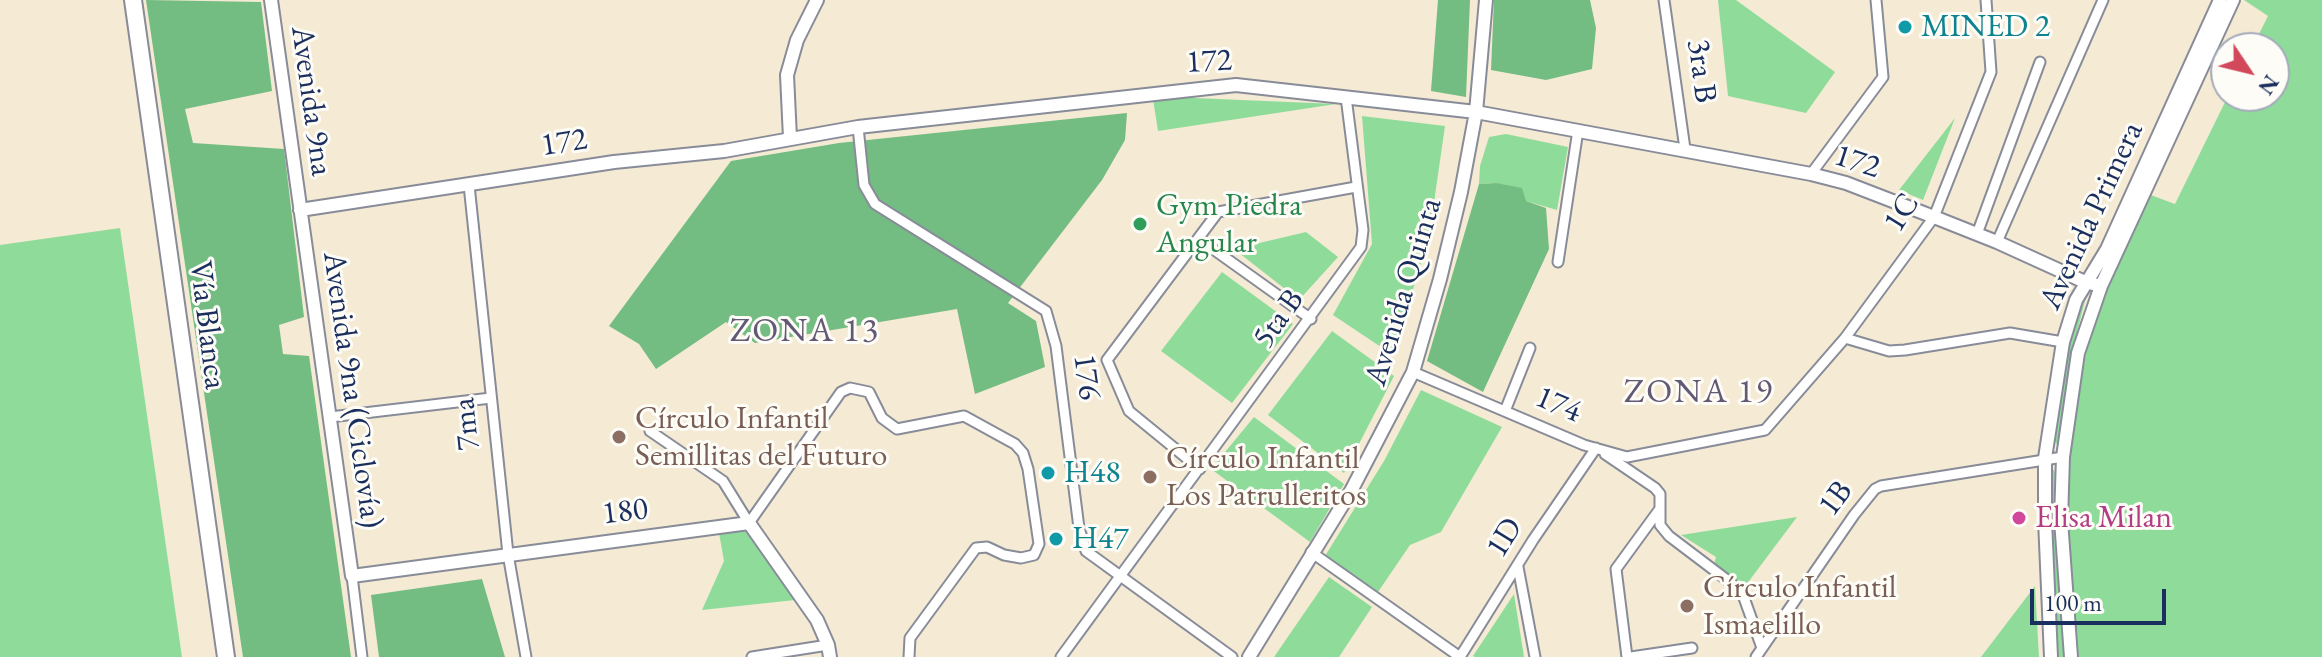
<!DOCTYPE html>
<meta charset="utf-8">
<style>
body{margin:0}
#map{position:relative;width:2322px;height:657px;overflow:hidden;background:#f5ead4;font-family:"EB Garamond",serif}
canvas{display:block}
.north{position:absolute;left:2210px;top:32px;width:80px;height:80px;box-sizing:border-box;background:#fdfcf7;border:2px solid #a3aaba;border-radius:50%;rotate:125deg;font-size:22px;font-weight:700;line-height:32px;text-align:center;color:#1b2f5e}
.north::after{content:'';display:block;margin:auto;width:28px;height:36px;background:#d1495b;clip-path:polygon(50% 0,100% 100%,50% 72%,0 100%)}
.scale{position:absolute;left:2030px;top:589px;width:136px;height:36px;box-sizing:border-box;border:4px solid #1b2f5e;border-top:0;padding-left:10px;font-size:24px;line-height:28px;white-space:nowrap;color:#1b2f5e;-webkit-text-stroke:6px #fdfcf7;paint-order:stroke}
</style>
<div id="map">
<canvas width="2322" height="657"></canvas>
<div class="north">N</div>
<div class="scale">100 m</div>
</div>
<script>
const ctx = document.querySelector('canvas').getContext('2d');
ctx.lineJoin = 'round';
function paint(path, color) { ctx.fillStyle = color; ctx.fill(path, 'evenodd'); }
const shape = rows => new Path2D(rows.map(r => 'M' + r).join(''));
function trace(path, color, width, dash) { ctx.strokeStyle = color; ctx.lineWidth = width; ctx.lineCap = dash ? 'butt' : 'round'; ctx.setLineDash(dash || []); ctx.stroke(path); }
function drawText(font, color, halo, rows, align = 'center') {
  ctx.font = font + ' "EB Garamond",serif'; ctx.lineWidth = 6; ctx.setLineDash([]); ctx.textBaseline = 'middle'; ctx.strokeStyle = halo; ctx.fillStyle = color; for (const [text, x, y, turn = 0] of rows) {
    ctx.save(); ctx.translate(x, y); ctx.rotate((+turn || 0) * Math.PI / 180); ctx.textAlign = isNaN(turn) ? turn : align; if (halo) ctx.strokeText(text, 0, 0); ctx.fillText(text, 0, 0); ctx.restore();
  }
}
const green = shape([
 [1718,0,1736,0,1835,72,1806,113,1728,96],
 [2244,0,2322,0,2322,657,2074,657,2062,491,2094,308,2140,191,2175,204,2228,96,2274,96,2274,48,2252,48,2268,16],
 [1171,97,1336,104,1158,131,1153,99],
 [1362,116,1445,126,1429,237,1393,355,1333,315,1372,244],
 [1955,118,1923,200,1899,190],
 [1506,134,1568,147,1557,210,1526,201,1496,183,1479,184,1480,166,1489,137],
 [120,228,182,657,0,657,0,245],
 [1306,232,1338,257,1299,300,1234,249],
 [1222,272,1293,324,1232,403,1161,351],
 [2086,297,2074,344,2060,443,2057,444,2055,442,2067,352,2070,336],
 [1332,331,1394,376,1344,473,1268,415],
 [1421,390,1502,427,1441,532,1410,545,1378,592,1325,556,1384,461],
 [1254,417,1344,484,1310,542,1211,469],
 [2051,469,2054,470,2055,474,2054,524,2065,657,2056,657,2050,543],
 [1797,517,1743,589,1714,564,1716,557,1681,535],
 [744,529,795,600,702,610,724,561,719,533],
 [1329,577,1372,607,1339,657,1274,657],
 [2035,586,2039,657,1981,657],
 [1514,594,1524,657,1475,657,1473,656]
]);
const forest = shape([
 [146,0,261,2,272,91,185,109,193,143,284,149,304,317,279,325,283,354,309,356,351,657,243,657],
 [1438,0,1470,0,1466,97,1431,91],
 [1494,0,1590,0,1596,28,1592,69,1546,80,1491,70],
 [1127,113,1125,140,1102,180,1008,303,1036,321,1045,367,975,394,957,309,755,343,726,322,656,369,639,344,609,326,731,161,839,143],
 [1496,183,1522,188,1526,201,1546,208,1549,249,1483,392,1427,361,1479,184],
 [482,579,505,657,379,657,371,595]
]);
const street = shape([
 [1664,0,1685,149],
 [858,127,864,185,875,204,1046,311,1056,346,1079,528,1086,551,1232,657],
 [1811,174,1883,77,1876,0],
 [469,185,508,554,526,657],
 [1977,234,2040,62],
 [1199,239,1311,319],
 [1997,242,2103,0],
 [1558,262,1578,130],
 [1845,338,1889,351,1905,350,2010,333,2063,342],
 [1413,372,1584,445,1627,457,1765,430,1845,338,1934,217,1991,72,1986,0],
 [1505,411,1530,348],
 [330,417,491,398],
 [650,431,723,481,749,523,841,392,850,388,869,392,882,418,897,429,964,416,1015,444,1023,453,1028,469,1039,544,1034,555,1021,558,1004,555,987,547,976,548,910,638,909,657],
 [1605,454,1655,488,1660,494,1660,525,1669,536,1731,583,1743,595,1762,648],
 [1200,469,1129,411,1107,360,1218,212,1356,187],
 [1311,552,1460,657,1533,540,1596,448],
 [1518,567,1535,657],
 [352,576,362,657],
 [752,657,828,645],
 [1061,657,1361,247,1363,230,1346,97],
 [1627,657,1616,569,1659,510],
 [1631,657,1692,648],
 [1756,657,1854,515,1875,489,1881,486,2063,457]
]);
const secondary = shape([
 [271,0,352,576,749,523,817,620,828,645,830,657],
 [790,138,787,75,797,40,817,0],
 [300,210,614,162,724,151,858,127,1236,85,1476,112,1811,174,1846,183,1934,217,1997,242,2085,282,2101,286],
 [1249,657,1351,491,1413,372,1440,279,1461,192,1476,112,1486,0],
 [2051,657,2045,520,2045,458,2063,342,2076,300,2107,249,2220,0],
 [2071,657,2061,520,2063,457,2078,353,2101,286,2233,0]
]);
const highway = shape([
 [133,0,226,657]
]);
const markers = [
 [1905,27,8,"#0f9aa8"],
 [1140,224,8,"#2e9e5b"],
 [619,437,8,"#8d6e63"],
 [1048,473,8,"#0f9aa8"],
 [1150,477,8,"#8d6e63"],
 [2019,518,8,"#d1479c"],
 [1056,539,8,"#0f9aa8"],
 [1687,606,8,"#8d6e63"]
];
const cultureNames = [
 ["MINED 2",1921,27],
 ["H48",1064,473],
 ["H47",1072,539]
];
const streetNames = [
 ["172",1209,62,-3],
 ["3ra B",1701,71,83],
 ["Avenida 9na",311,101,82],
 ["172",564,143,-9],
 ["172",1857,162,18],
 ["1C",1902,213,-58],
 ["Avenida Primera",2092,216,-65],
 ["Avenida Quinta",1404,292,-73],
 ["5ta B",1279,319,-54],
 ["Vía Blanca",207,325,83],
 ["176",1086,377,82],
 ["Avenida 9na (Ciclovía)",352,390,82],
 ["174",1558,405,23],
 ["7ma",467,424,-96],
 ["1B",1836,499,-53],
 ["180",625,512,-7],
 ["1D",1505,538,-58]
];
const leisureNames = [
 ["Gym Piedra",1156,206],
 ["Angular",1156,243]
];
const educationNames = [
 ["Círculo Infantil",635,419],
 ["Semillitas del Futuro",635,456],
 ["Círculo Infantil",1166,459],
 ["Los Patrulleritos",1166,496],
 ["Círculo Infantil",1703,588],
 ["Ismaelillo",1703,625]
];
const hotelNames = [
 ["Elisa Milan",2035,518]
];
const neighbourhoodNames = [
 ["ZONA 13",805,332],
 ["ZONA 19",1699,393]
];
paint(green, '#8fdc9a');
paint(forest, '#73bc82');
trace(street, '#888c99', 13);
trace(secondary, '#888c99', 16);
trace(highway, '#888c99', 20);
trace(street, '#fff', 9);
trace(secondary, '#fff', 12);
trace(highway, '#fff', 16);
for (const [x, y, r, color] of markers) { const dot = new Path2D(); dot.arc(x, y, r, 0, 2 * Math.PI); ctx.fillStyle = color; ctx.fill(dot); trace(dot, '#fdfcf7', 3); }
drawText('32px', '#0d838f', '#fdfcf7', cultureNames, 'left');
drawText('32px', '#1b2f5e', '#fdfcf7', streetNames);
drawText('32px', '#27864d', '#fdfcf7', leisureNames, 'left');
drawText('32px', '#785e54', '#fdfcf7', educationNames, 'left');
drawText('32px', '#b23c85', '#fdfcf7', hotelNames, 'left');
ctx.letterSpacing = '2px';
drawText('34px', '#625975', '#fdfcf7', neighbourhoodNames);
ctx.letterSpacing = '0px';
</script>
